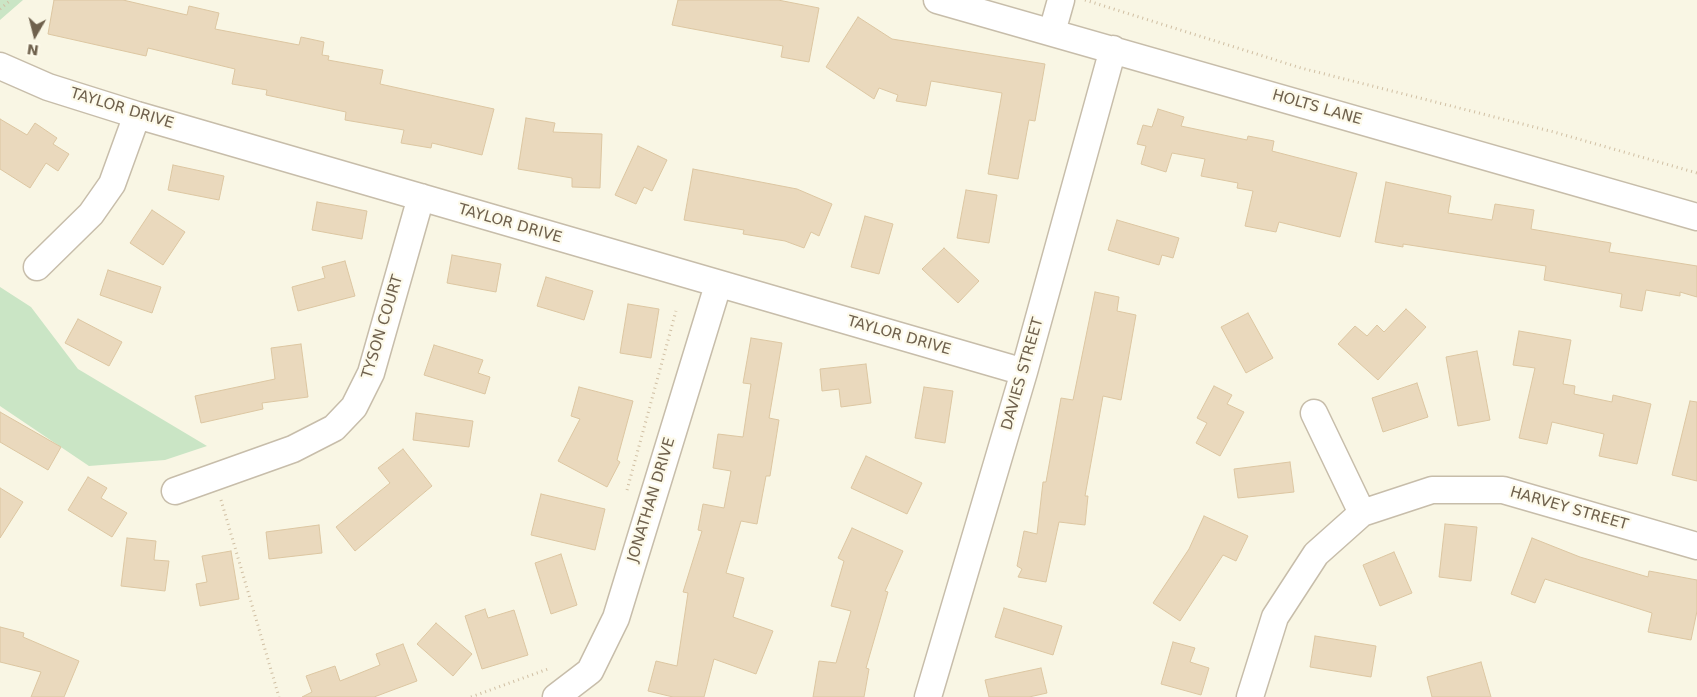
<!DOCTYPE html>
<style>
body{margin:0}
#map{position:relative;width:1697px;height:697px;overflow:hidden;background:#f9f6e4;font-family:"DejaVu Sans",sans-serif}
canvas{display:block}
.north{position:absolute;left:10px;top:10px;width:50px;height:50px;-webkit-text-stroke:4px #fdfaea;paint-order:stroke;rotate:188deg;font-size:14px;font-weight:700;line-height:20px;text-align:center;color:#6f614d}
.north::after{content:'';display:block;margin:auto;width:18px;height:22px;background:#6f614d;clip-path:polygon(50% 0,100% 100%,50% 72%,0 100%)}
</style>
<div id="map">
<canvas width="1697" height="697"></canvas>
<div class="north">N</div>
</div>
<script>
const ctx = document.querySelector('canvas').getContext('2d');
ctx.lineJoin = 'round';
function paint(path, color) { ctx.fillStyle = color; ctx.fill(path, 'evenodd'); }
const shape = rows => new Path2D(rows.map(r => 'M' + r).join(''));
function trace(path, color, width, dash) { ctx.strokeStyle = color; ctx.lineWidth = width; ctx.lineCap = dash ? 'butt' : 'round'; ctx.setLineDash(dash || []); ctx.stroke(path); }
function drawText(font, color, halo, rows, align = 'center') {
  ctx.font = font + ' "DejaVu Sans",sans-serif'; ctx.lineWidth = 4.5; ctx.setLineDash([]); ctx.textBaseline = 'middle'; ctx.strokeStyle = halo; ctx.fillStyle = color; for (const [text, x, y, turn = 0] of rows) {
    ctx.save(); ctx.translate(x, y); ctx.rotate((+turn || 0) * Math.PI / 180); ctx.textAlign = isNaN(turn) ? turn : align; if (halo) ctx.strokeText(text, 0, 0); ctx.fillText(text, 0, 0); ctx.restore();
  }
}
const green = shape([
 [0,0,23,0,0,20],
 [0,287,31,307,78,369,207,446,165,460,89,466,0,406]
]);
const building = shape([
 [54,0,123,0,187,15,189,6,219,13,215,29,299,45,301,37,324,42,322,55,329,56,328,60,383,70,380,84,494,109,482,155,432,143,431,148,401,143,404,130,345,120,346,112,266,95,267,90,232,84,235,69,148,48,146,56,48,34,54,0],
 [678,0,778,0,819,8,809,62,781,57,783,46,672,25,678,0],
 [858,17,892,39,1045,64,1035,121,1029,120,1018,179,988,174,1002,93,931,81,926,106,896,101,898,95,879,88,874,99,826,67,858,17],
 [1158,109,1184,117,1181,126,1247,140,1248,136,1274,141,1272,151,1357,173,1340,237,1279,222,1276,232,1245,226,1253,191,1237,188,1238,183,1201,176,1205,159,1172,153,1166,172,1141,164,1146,146,1137,144,1143,125,1152,127,1158,109],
 [526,118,555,123,553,132,602,134,600,188,572,187,572,178,518,169,526,118],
 [0,119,27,135,35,123,57,138,53,144,69,154,58,171,46,163,30,188,0,169,0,119],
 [638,146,667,160,652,191,644,187,636,204,615,195,638,146],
 [173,165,224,176,219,200,168,190,173,165],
 [693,169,797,189,832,204,819,236,811,232,804,248,785,241,743,234,744,230,684,220,693,169],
 [1386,182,1451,196,1448,213,1492,220,1495,204,1534,210,1531,229,1611,243,1609,252,1697,266,1697,297,1680,292,1680,296,1646,290,1642,311,1620,307,1622,294,1544,280,1546,266,1403,244,1403,247,1375,242,1386,182],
 [966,190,997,195,989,243,957,238,966,190],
 [317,202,367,211,362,239,312,230,317,202],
 [152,210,185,232,163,265,130,243,152,210],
 [865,216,893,224,879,274,851,267,865,216],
 [1117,220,1179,238,1173,258,1162,255,1159,265,1108,250,1117,220],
 [944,248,979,281,958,303,922,269,944,248],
 [452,255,501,264,496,292,447,283,452,255],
 [345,261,355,296,298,311,292,287,325,278,322,267,345,261],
 [108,270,161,287,152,313,100,295,108,270],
 [546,277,593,291,584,320,537,306,546,277],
 [1095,292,1119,297,1117,311,1136,315,1121,400,1103,396,1085,496,1088,496,1085,525,1059,522,1046,582,1018,577,1022,569,1017,566,1024,531,1037,534,1043,482,1046,482,1061,398,1073,400,1095,292],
 [628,304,659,309,651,358,620,353,628,304],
 [1406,309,1426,327,1378,380,1338,344,1355,326,1367,336,1377,325,1384,332,1406,309],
 [1248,313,1273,358,1246,373,1221,327,1248,313],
 [78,319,122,342,109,366,65,343,78,319],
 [1519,331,1571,340,1563,384,1575,386,1574,394,1612,402,1613,395,1651,404,1637,464,1599,456,1604,434,1552,422,1547,444,1519,438,1535,368,1513,365,1519,331],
 [751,338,782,343,769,418,779,420,770,476,766,476,757,524,741,521,726,573,744,578,733,617,773,631,756,674,714,659,704,697,673,697,648,691,656,661,677,666,688,593,683,592,702,531,698,530,703,504,724,508,731,471,713,468,718,434,743,437,751,384,743,383,751,338],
 [301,344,308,397,262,403,263,409,201,423,195,396,275,379,271,348,301,344],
 [434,345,483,360,478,373,490,377,485,394,424,375,434,345],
 [1477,351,1490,420,1458,426,1446,357,1477,351],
 [866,364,871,403,841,407,839,389,822,391,820,369,866,364],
 [1417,383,1428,417,1383,432,1372,398,1417,383],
 [1214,386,1232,395,1227,404,1244,412,1220,456,1196,443,1207,423,1197,418,1214,386],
 [579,387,633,401,617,460,620,462,607,487,558,461,580,419,571,416,579,387],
 [924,387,953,391,945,443,915,438,924,387],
 [1690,401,1697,402,1697,481,1672,475,1690,401],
 [0,412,61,447,48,470,0,442,0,412],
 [416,413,473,421,469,447,413,440,416,413],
 [403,449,432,486,355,551,336,527,390,483,378,468,403,449],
 [866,456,922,483,907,514,851,488,866,456],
 [1290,462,1294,492,1238,498,1234,469,1290,462],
 [88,477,107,488,101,498,127,513,112,537,68,510,88,477],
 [0,488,23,502,0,538,0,488],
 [541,494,605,509,595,550,531,535,541,494],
 [1204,516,1248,536,1236,561,1223,555,1180,621,1153,603,1189,549,1204,516],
 [1445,524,1477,527,1471,581,1439,577,1445,524],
 [319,525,322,553,269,559,266,532,319,525],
 [852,528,903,551,885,591,888,592,866,668,869,669,864,697,813,697,819,661,836,663,851,611,831,606,844,561,838,558,852,528],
 [127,538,156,541,154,560,169,561,165,591,121,586,127,538],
 [1532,538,1580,557,1648,577,1649,571,1697,580,1697,611,1691,640,1648,632,1652,613,1545,579,1535,603,1511,594,1532,538],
 [231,551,239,599,200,606,196,584,207,582,202,556,231,551],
 [1394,552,1412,593,1380,606,1363,565,1394,552],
 [561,554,577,605,551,614,535,563,561,554],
 [1004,608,1062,626,1053,655,995,637,1004,608],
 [485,609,488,618,514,610,528,655,482,669,465,616,485,609],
 [436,623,472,654,453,676,417,644,436,623],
 [0,627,24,633,23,637,79,661,64,697,31,697,41,672,0,662,0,627],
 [1315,636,1376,646,1371,677,1310,667,1315,636],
 [1173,642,1195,648,1190,662,1209,668,1201,695,1161,684,1173,642],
 [403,644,417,681,374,697,302,697,312,692,306,676,335,666,340,681,380,665,376,654,403,644],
 [1481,662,1491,697,1432,697,1427,677,1481,662],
 [1041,668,1047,693,1029,697,989,697,985,680,1041,668]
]);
const path = shape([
 [1085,0,1301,68,1554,132,1697,173],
 [0,9,11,0],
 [627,490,676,311],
 [221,500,279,697],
 [471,697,548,669]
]);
const minor = shape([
 [937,0,1697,217],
 [1052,32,1061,0],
 [0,66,48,87,137,115,1024,372],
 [37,267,91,214,112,184,137,115],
 [1314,413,1362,513],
 [175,491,293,449,334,428,354,407,371,373,421,197],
 [556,697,590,671,616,618,718,285],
 [928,697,1024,372,1113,49],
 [1250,697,1275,617,1316,554,1362,513,1432,490,1503,490,1697,546]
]);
const streetNames = [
 ["HOLTS LANE",1317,108,16],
 ["TAYLOR DRIVE",122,109,17],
 ["TAYLOR DRIVE",510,224,16],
 ["TYSON COURT",383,327,-73],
 ["TAYLOR DRIVE",899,336,16],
 ["DAVIES STREET",1023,374,-74],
 ["JONATHAN DRIVE",652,500,-73],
 ["HARVEY STREET",1569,509,16]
];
paint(green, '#cae5c5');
paint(building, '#ead9bd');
trace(building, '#dcc6a1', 1);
trace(minor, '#c7bdaa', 29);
trace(path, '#d0bfa3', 3, [1, 4]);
trace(minor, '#fff', 26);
drawText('15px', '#6f614d', '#fdfaea', streetNames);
</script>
